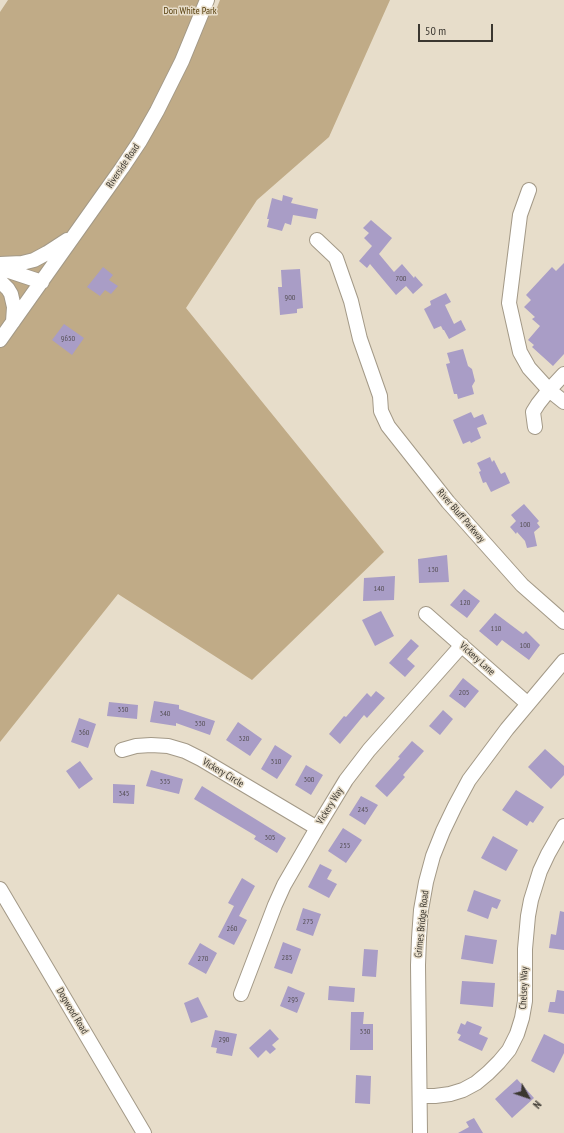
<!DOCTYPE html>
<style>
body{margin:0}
#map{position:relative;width:564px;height:1133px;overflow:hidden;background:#e7ddca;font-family:"PT Sans Narrow",sans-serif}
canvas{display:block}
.north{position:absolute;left:508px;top:1077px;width:40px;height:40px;-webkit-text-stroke:3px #e7ddca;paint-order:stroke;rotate:130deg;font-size:11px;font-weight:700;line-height:16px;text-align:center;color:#3b3730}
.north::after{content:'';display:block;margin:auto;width:14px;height:18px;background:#3b3730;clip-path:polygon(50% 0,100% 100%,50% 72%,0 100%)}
.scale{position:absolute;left:418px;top:24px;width:75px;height:18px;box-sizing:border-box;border:2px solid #3b3730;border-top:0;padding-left:5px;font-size:12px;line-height:14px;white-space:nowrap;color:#3b3730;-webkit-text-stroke:3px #e7ddca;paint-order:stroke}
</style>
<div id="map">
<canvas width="564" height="1133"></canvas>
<div class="north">N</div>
<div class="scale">50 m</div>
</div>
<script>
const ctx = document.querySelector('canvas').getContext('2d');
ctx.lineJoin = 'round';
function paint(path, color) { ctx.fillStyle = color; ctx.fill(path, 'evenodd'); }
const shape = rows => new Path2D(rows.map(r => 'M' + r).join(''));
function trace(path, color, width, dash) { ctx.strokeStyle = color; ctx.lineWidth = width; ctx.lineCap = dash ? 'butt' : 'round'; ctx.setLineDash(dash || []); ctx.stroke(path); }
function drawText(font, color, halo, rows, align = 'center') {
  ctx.font = font + ' "PT Sans Narrow",sans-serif'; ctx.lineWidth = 3; ctx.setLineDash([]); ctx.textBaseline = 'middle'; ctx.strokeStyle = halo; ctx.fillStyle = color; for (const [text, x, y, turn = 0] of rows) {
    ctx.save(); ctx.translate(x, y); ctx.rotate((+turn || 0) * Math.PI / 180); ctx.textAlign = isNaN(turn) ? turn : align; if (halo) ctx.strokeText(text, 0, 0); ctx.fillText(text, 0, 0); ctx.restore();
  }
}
const green = shape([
 [8,0,207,0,203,10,214,15,220,0,390,0,329,137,257,200,186,308,384,552,252,680,118,594,0,742,0,12]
]);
const building = shape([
 [283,195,293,198,291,203,318,209,316,219,293,215,291,225,285,223,282,231,267,227,269,219,267,219,272,198,282,201],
 [371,220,392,238,379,254,394,272,402,264,414,278,415,276,423,285,413,294,406,286,396,295,370,264,367,268,359,261,372,246,364,238,369,233,363,228],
 [564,263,564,354,553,366,532,347,534,345,528,340,540,326,532,319,535,317,524,307,531,300,526,295,552,267,556,271],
 [103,267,113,275,109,280,118,286,111,294,105,290,100,296,87,287],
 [300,269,303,308,297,309,297,313,280,315,278,287,282,287,281,270],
 [446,293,451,302,445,305,454,324,461,320,466,330,449,339,444,330,443,330,441,326,434,329,424,309,431,305,430,301],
 [64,324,84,338,72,355,52,340],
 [463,349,468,366,472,369,475,381,472,386,474,394,458,399,457,394,454,394,446,364,450,363,447,353],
 [471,412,474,418,483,414,487,424,477,428,481,438,471,443,470,441,463,444,453,420],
 [490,457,492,462,494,460,501,474,505,472,510,483,491,492,486,482,483,483,479,472,481,471,477,463],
 [524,504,539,521,537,523,540,527,534,532,537,546,527,548,525,541,517,532,516,534,510,527,516,521,511,515],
 [447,555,449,582,419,583,418,559],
 [395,576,394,600,363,601,364,578],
 [464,589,480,601,467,618,450,605],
 [381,611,394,636,375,646,362,620],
 [495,613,523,634,526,631,540,645,529,660,502,640,497,646,479,631],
 [411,639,419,646,407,659,415,666,405,677,389,663],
 [463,678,479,691,465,708,449,696],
 [376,691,385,698,367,718,364,715,340,744,329,734,344,716,346,717,367,693,371,697],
 [154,701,179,705,179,709,215,721,210,735,176,723,176,726,150,722],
 [109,702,138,705,137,719,107,716],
 [443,710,453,719,440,735,429,726],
 [79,718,96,724,88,748,71,742],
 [238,722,262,739,250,756,226,740],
 [412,741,424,751,403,775,405,777,387,797,375,786,400,758,398,757],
 [275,745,292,756,277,779,261,769],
 [545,749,564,766,564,775,551,789,528,767],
 [80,761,93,779,79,789,66,771],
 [306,765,323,775,311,795,295,785],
 [151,770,183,779,179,794,146,786],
 [113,784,135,785,134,804,113,803],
 [202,786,286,838,277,853,254,839,256,836,194,799],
 [516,790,544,807,533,823,530,821,527,826,502,810],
 [361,796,378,805,365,825,349,815],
 [343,828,362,840,346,863,328,851],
 [493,836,518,850,506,871,481,858],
 [320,864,332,870,327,879,337,884,329,898,308,887],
 [242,878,255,886,239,916,247,920,234,945,218,937,234,906,228,903],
 [474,890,501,900,497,909,492,907,488,919,467,911],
 [303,908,321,914,313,936,296,930],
 [560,911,564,912,564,950,549,948,551,934,556,935],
 [465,935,497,940,493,964,461,959],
 [283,942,301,949,292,974,274,968],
 [200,943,217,953,206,974,188,964],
 [364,949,378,950,376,977,362,976],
 [462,981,495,983,493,1007,460,1004],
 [288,986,305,993,297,1013,280,1006],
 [329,986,355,988,354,1002,328,1000],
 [557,990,564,991,564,1014,548,1012,550,1002,555,1002],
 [198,997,208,1017,191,1023,184,1003],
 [351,1012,364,1012,363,1024,373,1024,373,1050,350,1050],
 [467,1021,482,1027,479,1034,488,1038,482,1051,458,1040,461,1035,457,1033,461,1023,465,1025],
 [270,1029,279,1039,272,1045,276,1049,270,1054,266,1050,258,1058,249,1048],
 [215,1030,237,1034,232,1056,216,1053,217,1048,211,1047],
 [544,1034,564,1044,564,1053,554,1073,531,1061],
 [356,1075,371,1076,370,1104,355,1103],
 [517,1079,534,1098,512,1118,495,1099],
 [474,1118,483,1133,458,1133,469,1127,466,1122]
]);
const minor = shape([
 [529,190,520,215,509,303,520,352,529,368,549,390,564,402],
 [317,240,336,258,351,301,360,339,380,396,381,411,388,426,448,502,522,585,564,622],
 [0,264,22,263,34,260,47,253,67,240],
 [0,268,42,282],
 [0,281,8,289,11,294,14,307,13,322],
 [0,340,122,168,140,141,157,111,182,61,207,0],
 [535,427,533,412,538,404,549,390,564,374],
 [426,614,528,704],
 [122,750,136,746,151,745,168,746,185,751,201,759,317,828],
 [0,889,144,1133],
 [241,994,275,905,284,885,317,828,346,780,369,750,462,645],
 [420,1096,435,1096,450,1094,463,1090,476,1083,488,1073,499,1062,509,1050,517,1034,522,1018,525,1001,525,949,528,916,531,900,540,871,548,854,564,826],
 [420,1133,418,965,419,938,421,910,426,882,433,856,443,831,455,806,469,780,507,729,564,661]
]);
const numberNames = [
 ["700",401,279],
 ["900",290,298],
 ["9650",68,339],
 ["100",525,525],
 ["130",433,570],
 ["140",379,589],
 ["120",465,603],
 ["110",496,629],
 ["100",525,646],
 ["205",464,693],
 ["350",123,710],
 ["340",165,714],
 ["330",200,724],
 ["360",84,733],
 ["320",244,739],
 ["310",276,762],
 ["300",309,780],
 ["335",165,782],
 ["345",124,794],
 ["245",363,810],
 ["305",270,838],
 ["255",345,846],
 ["275",308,922],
 ["260",232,929],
 ["285",287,958],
 ["270",203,959],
 ["295",293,1000],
 ["330",365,1032],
 ["290",224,1040]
];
const parkNames = [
 ["Don White Park",190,11]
];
const streetNames = [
 ["Riverside Road",123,166,-56],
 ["River Bluff Parkway",461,516,49],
 ["Vickery Lane",477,659,42],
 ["Vickery Circle",223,773,31],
 ["Vickery Way",330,806,-58],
 ["Grimes Bridge Road",422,924,-84],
 ["Chelsey Way",524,988,-88],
 ["Dogwood Road",72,1011,59]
];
paint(green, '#c0ab87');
paint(building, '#a99dc6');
trace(minor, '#a39987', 16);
trace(minor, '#fff', 14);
drawText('8px', '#565056', null, numberNames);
drawText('10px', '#553d0a', '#e7ddca', parkNames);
drawText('10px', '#3b3730', '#e7ddca', streetNames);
</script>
